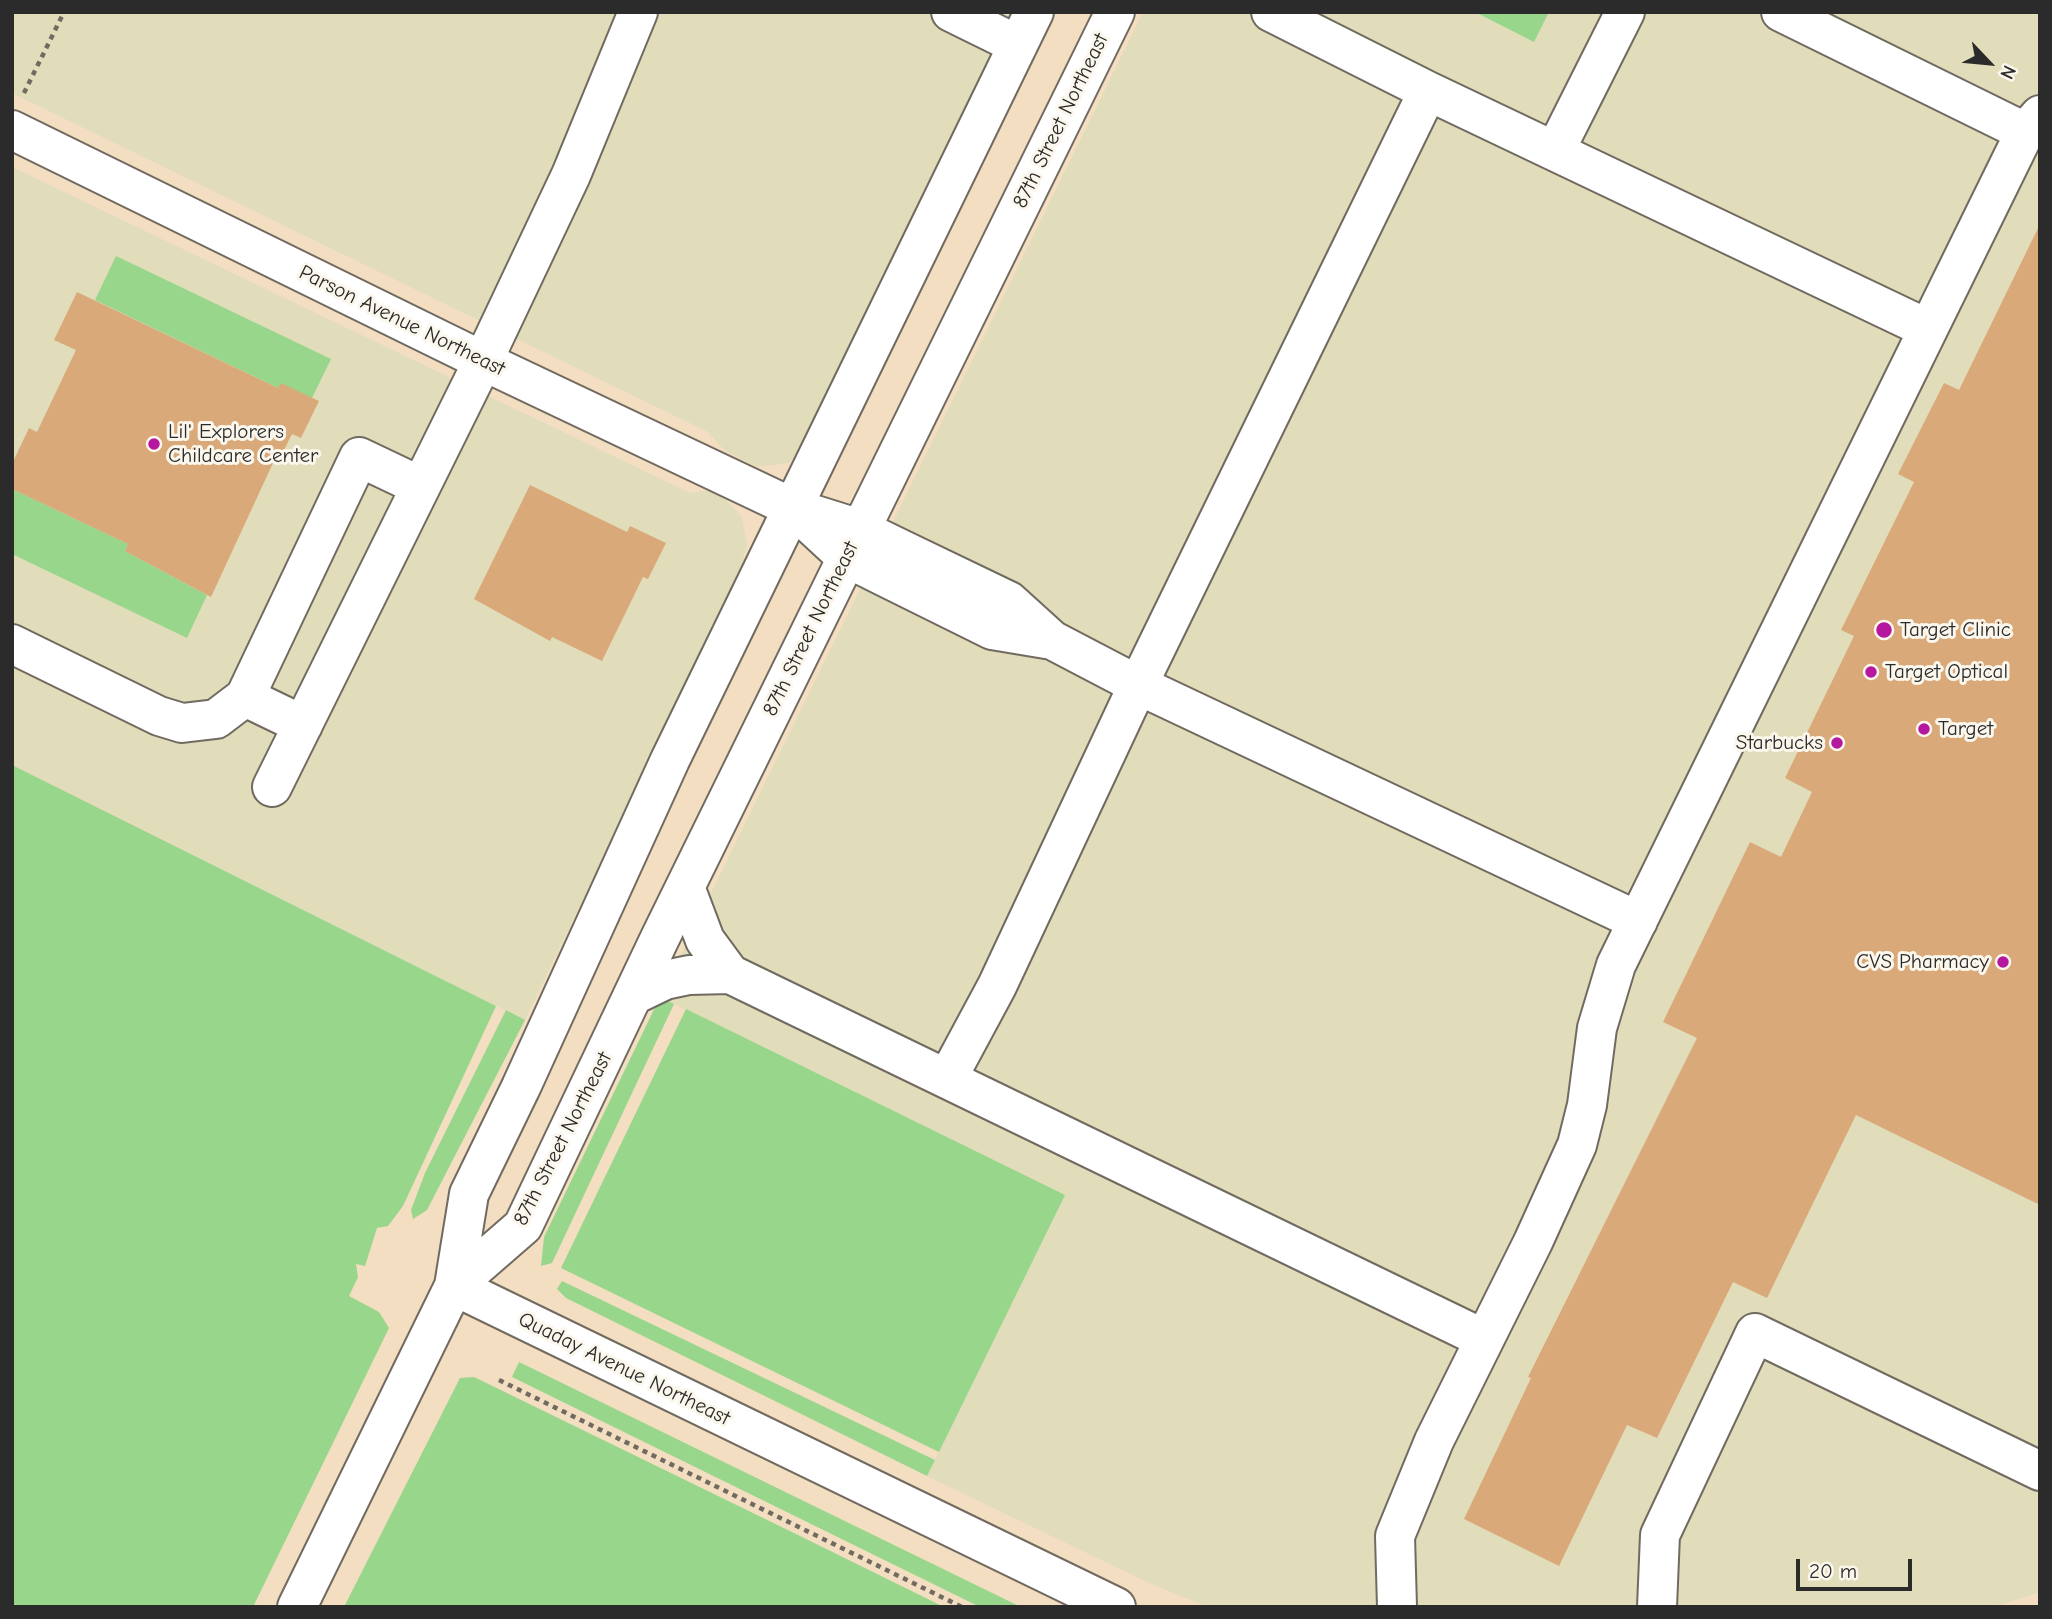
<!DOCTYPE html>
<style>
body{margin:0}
#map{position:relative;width:2052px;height:1619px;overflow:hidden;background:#f3dec1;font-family:"Comic Neue",sans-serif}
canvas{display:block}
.frame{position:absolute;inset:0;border:14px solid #2b2b2b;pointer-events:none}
.north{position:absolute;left:1954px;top:28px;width:70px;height:70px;-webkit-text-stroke:5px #fbf7ec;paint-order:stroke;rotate:116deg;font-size:19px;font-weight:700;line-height:28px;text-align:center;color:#2b2b2b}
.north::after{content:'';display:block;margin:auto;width:24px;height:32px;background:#2b2b2b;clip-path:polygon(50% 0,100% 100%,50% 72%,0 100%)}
.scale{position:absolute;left:1796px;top:1559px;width:116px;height:32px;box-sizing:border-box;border:4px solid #2b2b2b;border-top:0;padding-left:9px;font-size:21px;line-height:24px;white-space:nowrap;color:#2b2b2b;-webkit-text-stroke:5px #fbf7ec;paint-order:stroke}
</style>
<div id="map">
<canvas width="2052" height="1619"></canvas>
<div class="frame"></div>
<div class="north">N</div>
<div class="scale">20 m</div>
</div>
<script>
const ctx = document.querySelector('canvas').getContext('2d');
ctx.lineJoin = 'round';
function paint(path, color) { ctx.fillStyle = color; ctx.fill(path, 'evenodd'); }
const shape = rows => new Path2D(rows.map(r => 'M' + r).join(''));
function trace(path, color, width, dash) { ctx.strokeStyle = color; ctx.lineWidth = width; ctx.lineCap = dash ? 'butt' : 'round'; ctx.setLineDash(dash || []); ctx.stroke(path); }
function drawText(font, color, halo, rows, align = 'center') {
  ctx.font = font + ' "Comic Neue",sans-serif'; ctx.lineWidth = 6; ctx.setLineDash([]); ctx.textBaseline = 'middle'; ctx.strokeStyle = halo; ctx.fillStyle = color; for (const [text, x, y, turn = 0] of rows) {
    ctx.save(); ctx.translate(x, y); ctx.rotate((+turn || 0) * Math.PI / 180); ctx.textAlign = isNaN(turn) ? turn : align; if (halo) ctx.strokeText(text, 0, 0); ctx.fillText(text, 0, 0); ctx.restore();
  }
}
const built = shape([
 [12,12,1013,12,799,452,788,463,757,467,724,450,708,432,12,93],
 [1143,12,1475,12,1534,42,1549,12,2040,12,2040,1592,2003,1604,1966,1607,1208,1607,1147,1582,927,1476,1064,1195,660,997],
 [12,167,690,493,707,491,720,494,742,517,747,546,737,579,525,1020,12,765]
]);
const green = shape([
 [1475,12,1549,12,1534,42],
 [116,256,331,359,312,398,281,384,278,388,95,300],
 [12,489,128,544,125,551,207,595,187,638,12,554],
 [12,765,496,1006,403,1206,388,1226,377,1228,365,1266,356,1264,358,1277,349,1296,379,1312,389,1328,253,1607,12,1607],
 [660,997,674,1004,552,1263,541,1266,544,1237],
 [686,1009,1065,1195,939,1452,561,1268],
 [506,1010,525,1020,427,1210,413,1219,411,1210,425,1173],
 [562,1281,935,1460,927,1476,566,1298,557,1289],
 [519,1362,1021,1607,980,1607,512,1377],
 [474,1377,796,1534,944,1607,344,1607,460,1378]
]);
const building = shape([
 [2040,224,2040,1205,1856,1115,1767,1298,1733,1282,1657,1438,1627,1425,1559,1566,1464,1519,1531,1378,1528,1377,1697,1038,1663,1022,1750,842,1781,857,1812,792,1785,778,1854,636,1841,630,1914,482,1898,474,1944,383,1959,390],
 [77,292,278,388,281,383,319,401,301,438,292,434,283,452,279,450,211,597,125,551,128,544,12,489,12,464,29,428,37,432,76,350,54,340],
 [530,485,627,532,630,526,666,543,648,579,643,577,602,661,552,637,550,641,474,599]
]);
const path = shape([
 [24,93,64,12],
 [499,1380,962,1607]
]);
const minor = shape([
 [951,12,1018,45],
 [1271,12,1428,91,1928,329],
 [1781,12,2025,132],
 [12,130,483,361,793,508],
 [1555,151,1625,12],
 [1052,640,992,630,887,578,847,558,793,508,860,529,901,549,1009,601,1052,640,1138,685,1638,921],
 [12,644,159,716,182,723,216,719,245,697],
 [303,725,245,697,359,457,420,486],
 [272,787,483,361,571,175,638,12],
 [730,974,1484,1339],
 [634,995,665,980,689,975,730,974,705,940,685,887],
 [947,1079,997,986,1138,685,1428,91],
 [454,1286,523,1226,660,938,1115,12],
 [454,1286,469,1194,521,1087,670,760,1034,12],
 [297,1607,454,1286,1116,1607],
 [1397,1607,1395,1536,1434,1441,1533,1242,1577,1145,1587,1105,1597,1028,1616,965,2025,132,2040,115],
 [1657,1607,1660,1535,1755,1333,2040,1471]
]);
const markers = [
 [154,444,7,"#b5179e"],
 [1884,630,9,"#b5179e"],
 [1871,672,7,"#b5179e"],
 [1924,729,7,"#b5179e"],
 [1837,743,7,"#b5179e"],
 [2003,962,7,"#b5179e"]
];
const streetNames = [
 ["87th Street Northeast",1061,121,-64],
 ["Parson Avenue Northeast",402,321,26],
 ["87th Street Northeast",811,629,-64],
 ["87th Street Northeast",563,1139,-63],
 ["Quaday Avenue Northeast",624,1369,26]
];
const poiNames = [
 ["Lil' Explorers",168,432],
 ["Childcare Center",168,456],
 ["Target Clinic",1900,630],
 ["Target Optical",1885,672],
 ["Target",1938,729],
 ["Starbucks",1823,743,"right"],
 ["CVS Pharmacy",1989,962,"right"]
];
paint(built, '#e1dcba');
paint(green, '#98d68b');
paint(building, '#daa97a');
trace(minor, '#716a60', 42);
trace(path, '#716a60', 4.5, [5, 5]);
trace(minor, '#fff', 38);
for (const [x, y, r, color] of markers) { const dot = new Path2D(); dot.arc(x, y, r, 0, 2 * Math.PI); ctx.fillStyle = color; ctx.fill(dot); trace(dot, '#fbf7ec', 2.5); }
drawText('21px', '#2b2b2b', '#fbf7ec', streetNames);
drawText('21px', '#2b2b2b', '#fbf7ec', poiNames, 'left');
</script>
